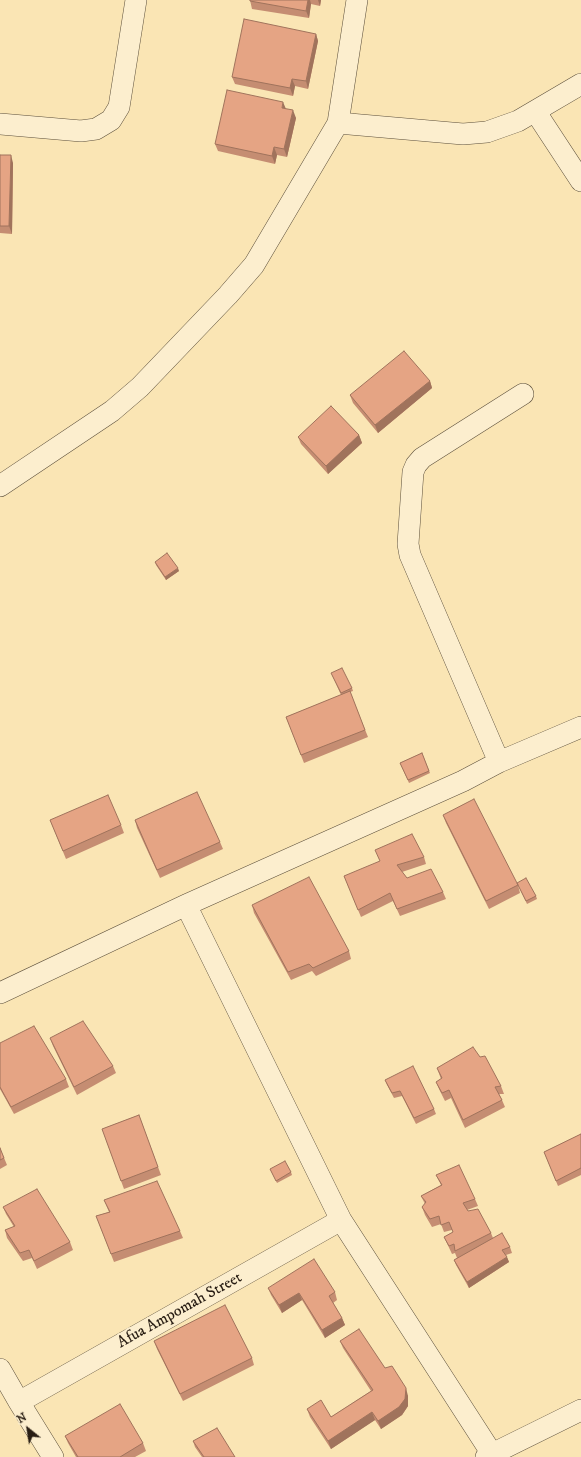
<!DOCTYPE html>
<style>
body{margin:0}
#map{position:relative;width:581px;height:1457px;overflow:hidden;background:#fae5b4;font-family:"IM FELL DW Pica",serif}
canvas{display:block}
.north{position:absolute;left:8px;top:1409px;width:40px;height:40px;-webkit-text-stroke:3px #fceece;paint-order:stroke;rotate:330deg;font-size:11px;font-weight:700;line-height:16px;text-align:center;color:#281d13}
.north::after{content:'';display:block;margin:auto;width:14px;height:18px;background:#281d13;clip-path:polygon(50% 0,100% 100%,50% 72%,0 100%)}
</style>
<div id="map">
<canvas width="581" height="1457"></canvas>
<div class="north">N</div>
</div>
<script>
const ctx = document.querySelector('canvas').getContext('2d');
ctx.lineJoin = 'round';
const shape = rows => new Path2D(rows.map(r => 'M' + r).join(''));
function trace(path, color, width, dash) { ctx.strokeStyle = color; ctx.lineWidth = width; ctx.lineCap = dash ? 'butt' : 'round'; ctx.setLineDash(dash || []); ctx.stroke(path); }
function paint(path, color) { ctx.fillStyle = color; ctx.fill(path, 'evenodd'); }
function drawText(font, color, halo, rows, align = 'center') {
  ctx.font = font + ' "IM FELL DW Pica",serif'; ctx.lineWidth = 4; ctx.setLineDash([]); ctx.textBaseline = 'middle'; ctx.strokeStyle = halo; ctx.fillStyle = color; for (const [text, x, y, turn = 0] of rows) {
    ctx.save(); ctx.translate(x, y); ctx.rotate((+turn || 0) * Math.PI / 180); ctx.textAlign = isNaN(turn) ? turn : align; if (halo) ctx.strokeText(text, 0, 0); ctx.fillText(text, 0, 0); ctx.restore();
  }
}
const street = shape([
 [535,111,581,181],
 [338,123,463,134,487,132,518,121,581,84],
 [0,124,81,131,96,129,111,120,119,107,136,0],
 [0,486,112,411,140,387,228,295,254,265,338,123,357,0],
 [499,762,410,555,408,544,413,472,416,465,422,458,523,394],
 [186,905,341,1220,494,1457],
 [0,993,186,905,463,781,499,762,581,727],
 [0,1369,19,1402,53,1457],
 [19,1402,341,1220],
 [486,1457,581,1410]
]);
const wall = shape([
 [250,0,321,0,320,6,311,4,309,18,252,9],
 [316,34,318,41,308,89,295,86,293,96,235,84,232,77],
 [285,108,296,118,287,157,277,155,275,164,218,151,215,144],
 [0,155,13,163,12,234,0,233],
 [430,381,432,388,378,433,353,403,350,395],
 [359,435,362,443,328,474,301,444,298,437],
 [155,562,179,571,166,580,156,565],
 [332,675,352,688,353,691,350,692,368,737,304,763,286,717,341,695],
 [422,753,430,773,409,783,400,763],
 [443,815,518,885,520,893,489,909,446,823],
 [50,820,121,825,124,833,66,859],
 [135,820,220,842,223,849,160,878,137,828],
 [424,857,426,864,402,872,407,878,443,892,446,899,400,916,393,901,361,917,344,876],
 [517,883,536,896,537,899,527,904],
 [252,905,349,951,351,959,316,976,312,971,291,980,254,913],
 [50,1038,113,1066,116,1073,77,1095,53,1046],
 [0,1043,66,1079,69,1087,14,1114,0,1089],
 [480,1057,501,1086,504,1094,499,1094,502,1100,505,1107,465,1128,451,1098,445,1101,439,1089,436,1082,441,1079,437,1068],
 [385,1080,434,1109,436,1114,416,1124,402,1096,394,1098,387,1085],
 [139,1115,161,1175,124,1189,102,1129],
 [581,1134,581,1175,558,1186,544,1152],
 [0,1148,7,1165,0,1169],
 [270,1169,291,1172,292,1175,277,1183],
 [436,1175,475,1199,478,1206,467,1210,491,1233,493,1238,510,1247,512,1253,506,1255,509,1262,469,1288,456,1265,454,1260,457,1258,455,1253,452,1254,444,1237,453,1232,452,1230,444,1232,441,1224,432,1227,425,1215,422,1207,425,1204,421,1196,441,1185],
 [104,1200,180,1231,183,1238,114,1262,96,1216,109,1212],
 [3,1207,70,1242,73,1250,37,1269,32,1258,23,1261,7,1238,5,1230,14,1227,6,1214],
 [268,1288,335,1292,337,1300,333,1303,342,1318,345,1325,325,1338,302,1300,282,1313,271,1295],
 [154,1341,252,1358,254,1365,183,1401,157,1349],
 [340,1341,385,1368,408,1396,408,1406,402,1415,381,1429,375,1420,331,1449,310,1417,307,1409,331,1417,371,1391,343,1348],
 [65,1436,143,1443,146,1451,135,1457,76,1457,68,1443],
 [193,1441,235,1457,202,1457,195,1447]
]);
const shadedWall = shape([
 [308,0,310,0,311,4,309,18,306,11],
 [318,0,321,0,320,6],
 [316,34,318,41,308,89,306,81],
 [292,79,295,86,293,96,290,88],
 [283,102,286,109,282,108],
 [293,110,296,118,287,157,284,149],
 [274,147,277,155,275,164,272,156],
 [11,155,13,163,12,234,9,226],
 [430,381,432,388,378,433,375,425],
 [359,435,362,443,328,474,326,466],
 [178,568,179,571,166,580,165,577],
 [507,1257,509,1262,469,1288,467,1282],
 [299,1293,302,1300,282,1313,279,1305],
 [342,1318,345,1325,325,1338,322,1330],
 [406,1388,408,1396,408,1406,402,1415,381,1429,378,1421],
 [372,1412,375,1420,331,1449,328,1441]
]);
const building = shape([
 [250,0,308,0,306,11,250,1,250,0],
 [244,19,316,34,306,81,292,79,290,88,232,77,244,19],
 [227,90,283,102,282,108,293,110,284,149,274,147,272,156,215,144,227,90],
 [0,155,11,155,9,226,0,226,0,155],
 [404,351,430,381,375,425,350,395,404,351],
 [331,406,359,435,326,466,298,437,331,406],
 [167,553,178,568,165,577,155,562,167,553],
 [342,668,352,688,341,693,331,673,342,668],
 [350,691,365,730,301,755,286,717,350,691],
 [422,753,429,771,408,780,400,763,422,753],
 [197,792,220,842,157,870,135,820,197,792],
 [108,795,121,825,63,851,50,820,108,795],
 [474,799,518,885,486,901,443,815,474,799],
 [412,834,424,857,397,865,407,878,431,869,443,892,397,909,390,893,358,910,344,876,380,861,375,850,412,834],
 [309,877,349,951,313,968,309,964,288,972,252,905,309,877],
 [526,878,536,896,526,901,517,883,526,878],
 [83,1021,113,1066,74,1087,50,1038,83,1021],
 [34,1026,66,1079,11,1107,0,1087,0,1043,34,1026],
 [473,1047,480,1057,485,1056,501,1086,495,1087,502,1100,463,1120,449,1090,442,1093,436,1082,442,1078,437,1068,473,1047],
 [413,1066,434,1109,414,1118,400,1091,392,1093,385,1080,413,1066],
 [139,1115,158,1167,121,1181,102,1129,139,1115],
 [581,1134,581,1168,556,1181,544,1152,581,1134],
 [0,1148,4,1158,0,1160,0,1148],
 [285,1161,291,1172,276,1181,270,1169,285,1161],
 [459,1165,475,1199,463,1203,468,1211,478,1209,491,1233,455,1251,454,1244,449,1246,444,1237,453,1232,449,1222,441,1225,439,1216,430,1219,422,1207,426,1202,421,1196,442,1185,436,1175,459,1165],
 [157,1181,180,1231,111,1254,96,1216,110,1212,104,1200,157,1181],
 [37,1189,70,1242,34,1261,29,1250,20,1253,5,1230,15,1226,3,1207,37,1189],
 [502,1233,510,1247,502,1250,507,1257,467,1282,454,1260,502,1233],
 [314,1259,335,1292,329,1296,342,1318,322,1330,299,1293,279,1305,268,1288,314,1259],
 [225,1305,252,1358,180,1394,154,1341,225,1305],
 [359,1329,385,1368,392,1366,406,1388,405,1399,399,1407,378,1421,372,1412,328,1441,307,1409,321,1400,331,1417,373,1390,340,1341,359,1329],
 [120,1404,143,1443,120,1457,78,1457,65,1436,120,1404],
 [217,1428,235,1457,204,1457,193,1441,217,1428]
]);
const streetNames = [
 ["Afua Ampomah Street",180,1311,-29]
];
trace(street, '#5c4f3b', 22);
trace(street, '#fceece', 21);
paint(wall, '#c58d72');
paint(shadedWall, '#a0735c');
paint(building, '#e5a484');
trace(building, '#a0735c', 1);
drawText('16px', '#281d13', '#fceece', streetNames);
</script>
